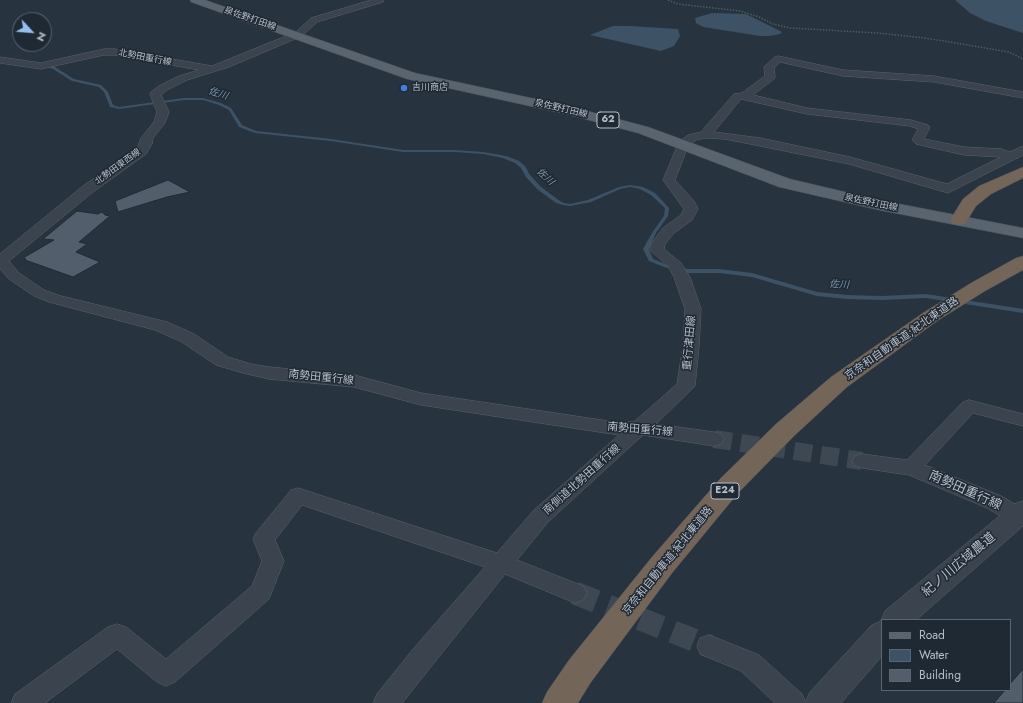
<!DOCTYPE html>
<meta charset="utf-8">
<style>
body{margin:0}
#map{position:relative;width:1023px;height:703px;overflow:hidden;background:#27333e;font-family:Jost,sans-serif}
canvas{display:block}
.legend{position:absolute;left:881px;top:619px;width:130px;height:72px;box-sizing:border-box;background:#1f2933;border:1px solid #5c656f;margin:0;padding:5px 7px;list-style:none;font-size:12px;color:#b7bfc9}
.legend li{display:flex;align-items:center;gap:8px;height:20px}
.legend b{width:20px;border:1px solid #5c656f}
.north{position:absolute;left:12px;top:12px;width:40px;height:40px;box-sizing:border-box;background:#1f2933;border:1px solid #5c656f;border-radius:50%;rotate:116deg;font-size:11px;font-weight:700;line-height:16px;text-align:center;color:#b7bfc9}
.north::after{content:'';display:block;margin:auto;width:14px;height:18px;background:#94c0f1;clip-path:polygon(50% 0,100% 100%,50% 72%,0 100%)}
</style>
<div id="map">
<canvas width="1023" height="703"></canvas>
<ul class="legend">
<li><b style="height:5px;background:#59646e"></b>Road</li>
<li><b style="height:11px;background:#3e5265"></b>Water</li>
<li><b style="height:11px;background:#525e6b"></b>Building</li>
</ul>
<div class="north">N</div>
</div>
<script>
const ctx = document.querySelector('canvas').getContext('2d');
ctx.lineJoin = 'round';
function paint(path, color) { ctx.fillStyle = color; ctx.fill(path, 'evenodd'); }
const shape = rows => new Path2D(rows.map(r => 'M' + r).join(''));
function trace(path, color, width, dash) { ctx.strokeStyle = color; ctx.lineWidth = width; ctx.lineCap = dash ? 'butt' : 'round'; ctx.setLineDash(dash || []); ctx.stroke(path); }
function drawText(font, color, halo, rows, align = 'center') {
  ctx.font = font + ' Jost,"Noto Sans JP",sans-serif'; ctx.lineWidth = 3; ctx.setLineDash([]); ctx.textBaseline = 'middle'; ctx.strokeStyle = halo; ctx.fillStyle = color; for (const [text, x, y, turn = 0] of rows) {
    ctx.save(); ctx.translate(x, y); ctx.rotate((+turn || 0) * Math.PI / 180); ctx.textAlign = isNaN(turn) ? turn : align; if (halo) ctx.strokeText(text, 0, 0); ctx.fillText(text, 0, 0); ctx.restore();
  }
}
const water = shape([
 [955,0,1023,0,1023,33,986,21,970,13],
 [712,13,746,14,782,32,780,34,770,36,760,36,703,27,696,23,695,18],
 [613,26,630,26,678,29,680,36,674,46,661,51,590,35]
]);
const stream = shape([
 [45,64,55,67,74,79,101,85,108,92,113,105,119,107,184,98,203,98,221,103,231,108,242,125,256,131,331,139,403,150,455,150,483,152,506,156,519,161,525,166,530,175,541,187,560,201,564,203,570,204,588,200,619,187,630,185,643,187,655,193,669,208,668,216,656,233,649,249,653,259,668,265,688,269,719,269,752,273,817,292,847,295,882,296,926,294,1023,309,1023,313,926,298,882,300,847,299,817,296,752,277,719,273,688,273,664,267,649,261,643,249,652,233,664,216,665,208,651,195,640,189,630,187,620,189,591,202,570,206,563,205,556,203,537,189,526,177,521,168,515,163,503,158,483,154,455,152,403,152,331,141,255,133,239,127,229,110,219,105,203,100,184,100,119,109,110,107,104,92,99,87,72,81,53,69,44,66,44,64,45,64]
]);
const building = shape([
 [168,180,190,192,167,197,118,212,115,201,168,180],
 [77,211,98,214,102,212,105,215,110,216,79,242,87,244,76,252,100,262,73,277,25,260,26,259,23,258,54,240,43,239,77,211],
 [1023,669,1023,703,994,703,1005,690,1010,690,1010,684,1023,669]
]);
const minorTunnelFar1 = shape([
 [714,439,862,461]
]);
const minorTunnel = shape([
 [575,593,709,646]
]);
const path = shape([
 [668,0,678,4,740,11,759,17,773,24,790,28,878,33,925,38,1009,52,1023,59]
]);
const minor = shape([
 [371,0,384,0,383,2,317,22,302,36,229,67,187,80,167,90,161,95,169,112,165,123,153,138,152,144,146,154,93,192,9,261,19,273,44,290,61,296,167,322,194,334,228,357,251,364,269,367,354,375,421,393,615,422,634,422,677,384,683,346,685,309,674,277,668,266,650,250,651,244,663,228,681,215,684,209,663,180,679,142,688,135,701,132,734,94,742,93,765,76,764,67,775,57,778,56,843,70,934,76,1023,92,1023,98,934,82,843,76,780,62,774,68,775,77,774,79,753,95,807,108,911,120,928,125,930,127,924,139,964,147,1001,149,1010,152,1023,146,1023,155,948,193,849,164,760,146,725,139,705,138,696,140,688,146,675,180,694,201,698,209,692,220,673,234,665,244,664,249,681,263,690,277,701,309,699,346,695,386,656,424,714,432,721,434,724,439,721,444,714,446,643,435,548,522,517,560,583,586,587,593,583,600,575,603,505,574,402,703,373,703,377,694,414,648,485,567,302,505,275,540,284,561,269,599,175,682,166,686,157,682,117,649,45,703,11,703,15,694,108,627,117,624,126,627,166,659,252,586,262,561,253,539,256,533,291,490,298,488,497,553,534,510,619,435,421,405,354,387,269,379,243,373,216,365,182,342,155,330,49,302,34,296,9,279,0,269,0,254,83,186,137,149,141,138,154,122,157,112,150,94,151,92,159,86,179,76,199,70,115,55,104,55,41,69,0,63,0,57,41,63,104,49,115,49,212,66,296,32,311,18,371,0],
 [741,99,807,114,910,126,918,129,912,140,916,144,964,155,1001,157,947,184,850,157,760,138,714,132,741,99],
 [969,400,1023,414,1023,426,973,413,925,465,1001,496,1023,509,1023,522,1017,524,1010,522,987,508,909,475,862,468,855,466,852,461,855,456,862,454,907,460,963,402,969,400],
 [709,635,759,655,802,694,806,703,775,703,741,671,700,654,697,646,700,638,709,635]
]);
const tertiary = shape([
 [1023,501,1023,526,916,620,882,620,882,656,841,703,805,703,810,692,872,625,881,621,885,611,1014,504,1023,501]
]);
const primary = shape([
 [190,0,205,0,415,73,568,106,648,127,790,179,879,200,1023,228,1023,238,879,210,779,187,638,133,566,114,407,79,191,2,190,0]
]);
const motorway = shape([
 [1023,167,1023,178,991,194,976,206,965,224,959,225,953,224,950,220,963,199,979,186,1023,167],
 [1023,256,1023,270,985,291,937,321,847,387,794,436,738,493,672,573,591,682,578,703,542,703,547,692,569,660,652,557,720,479,776,424,831,377,923,313,971,283,1016,258,1023,256]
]);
const markers = [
 [404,88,4,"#3f7fe0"]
];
const farStreetnames = [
 ["泉佐野打田線",250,19,19],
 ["北勢田重行線",145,58,11],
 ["泉佐野打田線",561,109,13],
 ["北勢田東西線",118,167,-36],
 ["泉佐野打田線",871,203,12]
];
const farPoinames = [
 ["吉川商店",412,88]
];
const farWaternames = [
 ["佐川",218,94,18],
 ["佐川",545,177,43],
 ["佐川",839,285,4]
];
const shields = [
 [608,120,22],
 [725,491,28]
];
const shieldNames = [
 ["62",608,120],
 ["E24",725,491]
];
const streetNames = [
 ["京奈和自動車道;紀北東道路",902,339,-35],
 ["重行津田線",690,343,-85],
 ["南勢田重行線",321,378,6],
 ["南勢田重行線",640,430,5],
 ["南側道北勢田重行線",582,480,-42],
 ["京奈和自動車道;紀北東道路",668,561,-51]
];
const nearStreetnames = [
 ["南勢田重行線",965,491,24],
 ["紀ノ川広域農道",959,565,-40]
];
paint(water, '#3e5265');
paint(stream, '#3e5265');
paint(building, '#525e6b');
trace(building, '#222b35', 1);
trace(minorTunnelFar1, '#3d4853', 18, [18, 9]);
trace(minorTunnel, '#3d4853', 23, [23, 12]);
trace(minor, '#59626c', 1);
trace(tertiary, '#59626c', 1);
trace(primary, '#47505a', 1);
trace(motorway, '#464f59', 1);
trace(path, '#495d5e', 1.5, [1.5, 1.5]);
paint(minor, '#3b444e');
paint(tertiary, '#3b444e');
paint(primary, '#59646e');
paint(motorway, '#736658');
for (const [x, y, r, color] of markers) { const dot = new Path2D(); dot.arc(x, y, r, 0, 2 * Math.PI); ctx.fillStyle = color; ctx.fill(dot); trace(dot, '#1f2933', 1.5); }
drawText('9px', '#b7bfc9', '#1f2933', farStreetnames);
drawText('9px', '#b7bfc9', '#1f2933', farPoinames, 'left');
drawText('italic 10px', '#7a93aa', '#1f2933', farWaternames);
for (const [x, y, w] of shields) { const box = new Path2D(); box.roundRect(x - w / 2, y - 8, w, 16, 3); ctx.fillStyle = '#1f2933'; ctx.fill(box); trace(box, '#b7bfc9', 1); }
drawText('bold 10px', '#b7bfc9', null, shieldNames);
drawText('11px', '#b7bfc9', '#1f2933', streetNames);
drawText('13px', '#b7bfc9', '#1f2933', nearStreetnames);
</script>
